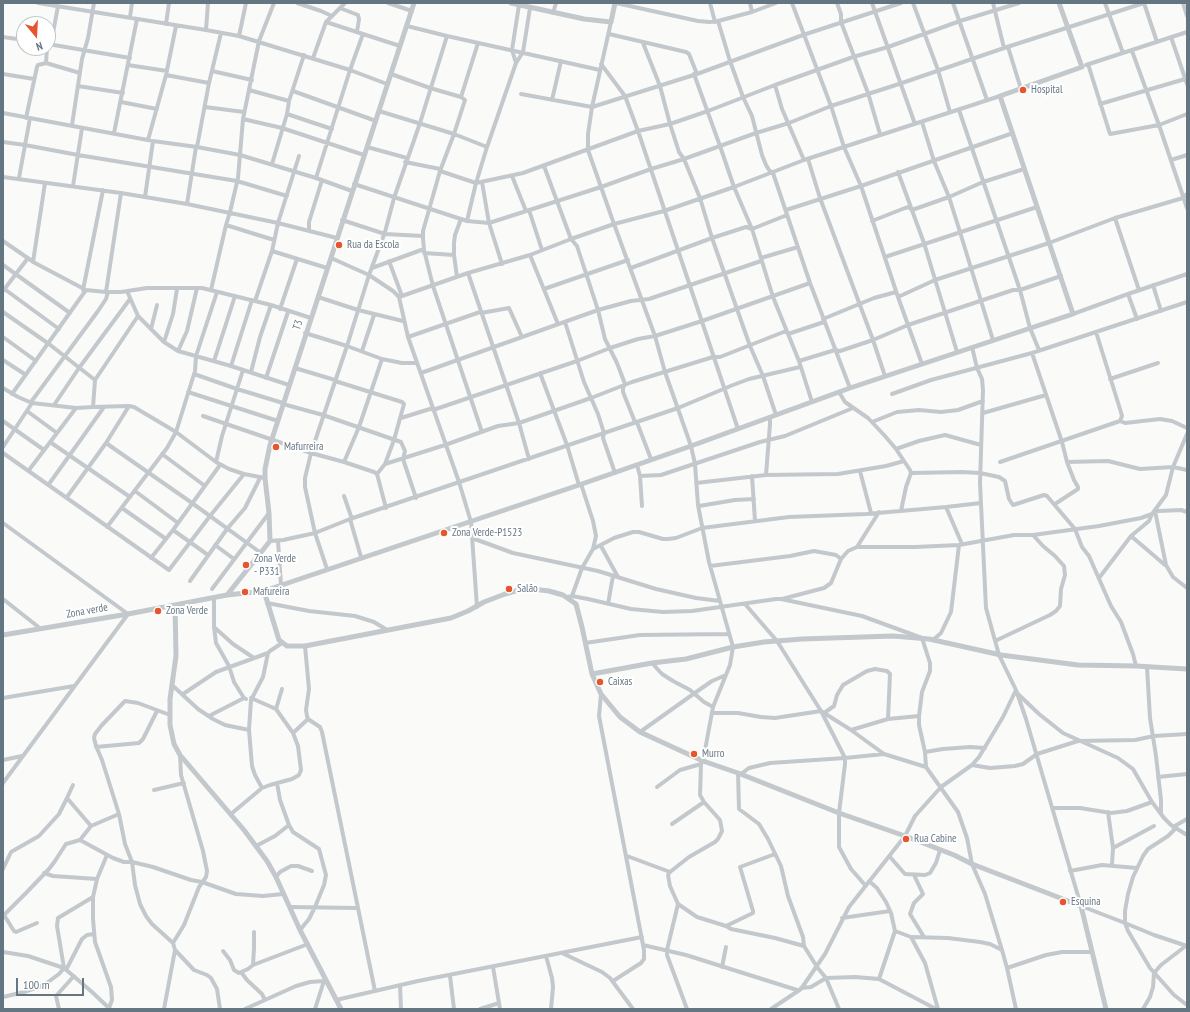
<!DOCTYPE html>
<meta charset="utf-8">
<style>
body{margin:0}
#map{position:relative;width:1190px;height:1012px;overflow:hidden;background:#fafaf8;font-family:"PT Sans Narrow",sans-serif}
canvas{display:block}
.frame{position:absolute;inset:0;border:4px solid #657683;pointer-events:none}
.north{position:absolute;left:16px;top:16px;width:40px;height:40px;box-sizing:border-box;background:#fff;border:1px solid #c1c8cd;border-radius:50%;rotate:162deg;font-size:11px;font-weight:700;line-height:16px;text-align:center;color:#657683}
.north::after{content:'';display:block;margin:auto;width:14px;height:18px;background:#e4572e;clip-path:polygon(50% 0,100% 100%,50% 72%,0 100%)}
.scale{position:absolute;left:16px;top:978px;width:68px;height:18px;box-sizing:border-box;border:2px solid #657683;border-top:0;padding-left:5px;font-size:12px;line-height:14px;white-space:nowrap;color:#657683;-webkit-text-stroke:3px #fff;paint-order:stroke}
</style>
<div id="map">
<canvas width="1190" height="1012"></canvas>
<div class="frame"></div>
<div class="north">N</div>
<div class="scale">100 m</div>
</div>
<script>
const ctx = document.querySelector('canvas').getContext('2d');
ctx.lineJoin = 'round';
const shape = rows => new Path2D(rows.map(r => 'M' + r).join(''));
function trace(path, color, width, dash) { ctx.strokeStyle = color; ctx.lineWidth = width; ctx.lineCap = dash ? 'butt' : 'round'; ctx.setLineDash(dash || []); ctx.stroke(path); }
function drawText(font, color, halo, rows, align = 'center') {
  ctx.font = font + ' "PT Sans Narrow",sans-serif'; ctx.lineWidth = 4; ctx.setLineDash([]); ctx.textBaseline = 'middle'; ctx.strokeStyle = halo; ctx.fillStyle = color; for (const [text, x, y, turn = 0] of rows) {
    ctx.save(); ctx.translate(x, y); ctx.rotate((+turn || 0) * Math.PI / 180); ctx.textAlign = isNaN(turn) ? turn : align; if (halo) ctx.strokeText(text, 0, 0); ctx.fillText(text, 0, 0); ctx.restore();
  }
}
const minor = shape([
 [38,3,206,30,239,36,350,70,387,84],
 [297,3,321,11,332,16],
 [388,3,412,11],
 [616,3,698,21,709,22,718,21,752,12,776,3],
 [710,3,715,22],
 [750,3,752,12],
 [792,3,831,106,844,147,861,186,898,297,922,364],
 [837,3,841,14,841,22,868,93,880,134],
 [872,3,915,124],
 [913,3,938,70,950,112],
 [953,3,987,100],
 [993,3,1004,48],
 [1105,3,1123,53],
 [1142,3,1144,3,1157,42],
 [1183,3,1187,16],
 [340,8,358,15,359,19,357,32],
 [553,13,556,3],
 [130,17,132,3],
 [718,21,730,61,743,97,752,116,762,155,766,165,769,170,773,173,810,283,850,388],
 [326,22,400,46],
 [611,22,592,107,588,134,588,150,614,224,655,336,665,372,691,446,695,464,698,505,709,562,733,647,730,665,713,707,703,761,701,764,700,795,704,802,720,820,722,831,718,839,715,842,689,857,670,872,668,875,670,886,678,904,667,950,667,955,687,1009],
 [166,24,169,3],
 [407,26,447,36,600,70],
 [206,30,208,3],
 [609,34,686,52,689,54,697,74],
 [239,36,246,3],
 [3,37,24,40],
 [1171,37,1187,84],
 [643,43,660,86,670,124,679,152,684,159,700,198,712,238,750,346,763,376,776,415],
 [48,44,130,58],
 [51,44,58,6],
 [1008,47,1021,89],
 [1132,51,1159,125,1187,208],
 [313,58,326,22,345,3],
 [46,63,47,48],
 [516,63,512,50,519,5],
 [601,64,625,96,638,131,738,429],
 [1088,64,1110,134,1159,125,1187,114],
 [128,65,167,71],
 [1086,65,1187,32],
 [212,71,252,80],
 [3,74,34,79],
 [391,74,430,88,461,97,465,100,454,134,440,171,423,231,423,238,424,250,433,286,482,432],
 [694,74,720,146,734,187,752,229,773,297,799,361,812,402],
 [166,75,209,83],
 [775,85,782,109,804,160],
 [78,86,123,93],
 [249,90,289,101],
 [293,91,376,121],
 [521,94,592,107,697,74,803,35,901,3],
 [461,97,478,43],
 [552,100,561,61],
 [121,102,157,109],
 [1100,104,1185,79],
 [205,107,244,112],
 [959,110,1020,290,1030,328,1039,350],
 [379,111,454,134,487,147],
 [3,113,153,141,197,147,240,155,316,178,352,191],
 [287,114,332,129],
 [26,118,37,67,38,65,46,63,80,73],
 [243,119,282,128,364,155],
 [922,122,934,161,949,197,960,232,993,340],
 [72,125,82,59,88,38,94,3],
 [114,133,137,19],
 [148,140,166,75,176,26],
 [3,142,25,145,78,155,237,181,287,196],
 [197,147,209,83,221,33],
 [367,147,407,158],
 [808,159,820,198,873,340,885,376],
 [1171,160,1187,155],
 [405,162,440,169],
 [272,164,287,114,289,101,304,55],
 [544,166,571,239,577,246,598,310,605,339,617,363,625,384,623,388,623,392,635,422,637,423,638,425,651,459],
 [440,171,476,183,523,173,638,131,670,124,708,111,775,85,853,57,888,47,960,21,1019,3],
 [898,172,924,243,957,352],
 [512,176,526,211],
 [3,177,121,193,187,204,278,223,337,238],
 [19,178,30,118],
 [316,178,350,70,363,34],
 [482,182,489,223,502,264],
 [354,184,467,221,489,223,601,187,651,169,684,159,756,133,789,123,831,106,902,83,1004,48,1144,3],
 [73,186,82,128],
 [145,197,153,141],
 [187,204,196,147],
 [529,210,542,250],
 [786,210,861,186,1013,133],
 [1115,218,1139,290],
 [342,220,385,234,423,236],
 [467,221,476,183,487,147,516,63,523,52,530,8],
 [872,221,905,208,909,207,912,210,949,197,983,182,1024,169],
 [226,225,274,240],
 [309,230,309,222,322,180],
 [3,241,35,263,86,290,106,292,121,292,147,288,202,288,271,305,311,318],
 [272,251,327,268],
 [424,253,454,255],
 [530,255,558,324],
 [885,257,1037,207],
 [331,258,369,275,393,291,399,297,408,337,459,482,471,522,477,607],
 [761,258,798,247],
 [389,261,402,296],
 [33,262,45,183],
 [3,265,70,313],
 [372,268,424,249],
 [631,268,712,238,746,227,752,229,787,215],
 [468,273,519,423,529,459],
 [457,277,454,255,454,243,455,235,461,219],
 [1153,285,1161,311],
 [3,288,59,329],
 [544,289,628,260],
 [83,290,103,190],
 [211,290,226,225,230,212,238,178,243,119,259,41,274,3],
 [3,291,28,258],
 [106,292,121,193],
 [1128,294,1137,319],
 [318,297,358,310,403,321],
 [399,297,468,273,530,255,571,239,614,224,664,211,734,187,804,160,1000,96],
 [898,297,935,280,1049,243,1115,218,1183,198,1187,194],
 [255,301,272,251,278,223,299,156],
 [280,309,297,259],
 [3,312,49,344,95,380,93,407,129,406,134,407,176,432,216,462,229,469,244,474,265,478],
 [481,313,509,308,522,337],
 [1073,314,1128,294,1187,274],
 [138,316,164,342,178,351,231,366,289,385],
 [823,319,874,298,896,292],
 [565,322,584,382,598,414,604,433,603,438,615,473],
 [151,329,157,305],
 [305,333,347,346,382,359,402,363,417,363],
 [788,334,824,322],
 [3,337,36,361],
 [408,337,480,312],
 [164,342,173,314,177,289],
 [972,347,977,368,982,379,983,390,980,483,986,608,999,655,1016,690,1026,719,1081,906,1125,923,1154,935,1187,946],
 [178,351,187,331,197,288],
 [362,351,374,315],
 [1032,353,1062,442,1067,462,1074,480,1078,487,1078,489,1055,504],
 [3,360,26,375],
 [214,361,235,296],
 [799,361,835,350,840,351,873,340,908,325,1013,290,1020,290,1061,276],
 [231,366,252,300],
 [295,368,335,380],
 [251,372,260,337,271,305],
 [421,373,598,310,631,301,649,299,761,261],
 [540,373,567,445,579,485],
 [194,374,237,389,283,403],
 [266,378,288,312],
 [1110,379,1158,363],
 [95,380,138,316,127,291],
 [335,381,402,402,404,404,394,440,385,464],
 [3,388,18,397,32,403,76,408,93,407],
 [188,392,278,421],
 [839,392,845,402,868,418,885,436,896,449,910,470,911,473,906,487,901,511],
 [12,394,86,290],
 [892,394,931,380,1032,353,1187,302],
 [31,402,98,311,106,299,108,292],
 [283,404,323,415,401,442,405,451,403,459,416,498],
 [54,405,79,368,130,299],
 [433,410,577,361,610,348,638,339,655,336,702,321,810,283],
 [27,411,57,433],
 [983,413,1046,395],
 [203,416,311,453,344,462,374,472,377,474,386,508],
 [401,418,433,408],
 [3,421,44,450],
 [1120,421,1125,423,1160,419,1172,421,1187,428],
 [872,422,897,412,919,410,941,412,958,410,983,401],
 [50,442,130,497],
 [106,443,192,503,261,553],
 [3,447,32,403],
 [896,449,919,441,945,435,981,445],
 [3,453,169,570,210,516,244,474],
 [162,454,205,486],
 [216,462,222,436,243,370],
 [344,462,359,427,382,359],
 [1000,462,1120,421,1122,416,1120,409,1096,332],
 [1067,462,1108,461,1140,469,1173,467,1187,470],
 [637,465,640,476,661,475,760,442,785,436,853,408],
 [29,470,76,408],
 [860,471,871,513],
 [911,473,962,472,980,473,999,477,1005,481,1009,499,1013,505,1044,495,1047,496,1075,529,1082,547,1089,556,1111,606,1121,622,1133,654,1136,666],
 [377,474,385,464,445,445,498,426,519,423,591,398,632,382,713,357,720,357,786,331],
 [766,475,770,424,770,418],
 [640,476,642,506],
 [752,476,755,521],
 [696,483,766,475,838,474,886,466,904,461],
 [49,484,104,407],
 [135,491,178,523],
 [344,496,352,519],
 [67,497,106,443,129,406],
 [699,506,735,500,754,499],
 [946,507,962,544],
 [122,508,166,539],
 [1155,510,1159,511,1181,510,1187,512],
 [1155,511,1166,565,1173,577,1187,588],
 [350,519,361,557],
 [3,523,128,614,3,783],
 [107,527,167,448,176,432,195,371,196,356,217,292],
 [173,530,208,555],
 [1131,536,1165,565],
 [472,538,513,553,598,571,656,589,696,598,720,601],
 [270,541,283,540,315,533,350,519,678,408,733,385,749,379,800,367],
 [278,541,281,585],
 [215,545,234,559],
 [601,546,618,577],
 [857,547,879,512],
 [593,549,614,538,633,532,639,532,663,539,668,539,676,538,702,528,789,517,866,514,946,507,981,503],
 [151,558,173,530,220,465],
 [710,566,790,556,814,551,836,555,841,559],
 [327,569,315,533,305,487,305,478,311,453,347,346,369,275,385,232,394,198,420,123,447,36],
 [1099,578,1131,536,1149,521,1152,514],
 [190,581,227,529,245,508,260,478],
 [212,589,269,513],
 [572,596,582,568,593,549,596,536,593,521,581,484],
 [568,597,572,596,588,599,631,609,663,612,692,611,776,599,781,599,862,616,922,638,930,663,930,671,922,692,919,716,919,725,925,752,926,767],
 [214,598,214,627,216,643,229,666,234,682,244,698],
 [3,599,41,629],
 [782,599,824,588,831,583,841,559,848,551,857,547,915,547,959,545,1014,535,1033,535,1099,526,1141,518,1152,514,1166,495,1173,467,1187,434],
 [267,603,309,611,355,616,374,622,387,630],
 [608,604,613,576],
 [745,604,777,641,821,711,841,750,845,758,845,764,839,813,839,847,851,869,865,885],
 [214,627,233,644,254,658],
 [933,640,941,633,951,612,959,545],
 [995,641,1050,615,1056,611,1060,606,1061,589,1065,575,1064,566,1055,556,1043,546,1033,535],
 [585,643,640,635,729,634],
 [305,646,309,689,306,710,307,716,308,719,320,727,322,732,375,991],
 [652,663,662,674,673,681,690,690,704,702,713,707],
 [1147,667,1150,718,1156,756,1161,800,1161,813],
 [172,685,198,709,213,719,225,725,249,730],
 [183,694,216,672,268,653],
 [601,694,599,716,644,950,644,959,641,963,613,981],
 [1018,694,1039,714,1063,733,1118,758,1133,769,1152,802,1164,818,1171,825,1187,835],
 [3,698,74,686],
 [276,709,282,689],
 [712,713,738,713,761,717,775,718,821,711,851,730,884,754,926,767,958,812,967,838,972,864,985,894,1002,950,1007,968,1016,1009],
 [824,713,834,706,837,695,843,685,867,671,875,669,887,671,890,674,888,719],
 [170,715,138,703,125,701,102,725,95,734,94,738,96,746,102,760,119,814,125,844,132,862,135,885,140,904,146,916,152,924,173,943],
 [209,716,244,698,246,699],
 [851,730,888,719,919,716],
 [640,732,699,690,712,681,726,675],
 [293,733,308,719],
 [96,747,139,743,143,739,157,711],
 [925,752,943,749,970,747,985,748],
 [3,760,22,756],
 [972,765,990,768,1015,766,1023,764,1037,754,1078,741,1135,740,1154,736,1187,734],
 [738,773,739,809,759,824,768,839,781,866,788,896,803,937,804,946,817,967,826,978,839,1009],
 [741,774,749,768,770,763,845,758,884,754],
 [1158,777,1187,774],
 [277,783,280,800,289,825,293,832,319,849,326,875,324,885,315,907,309,919,300,930],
 [73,785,67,798,91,826],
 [657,787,680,770,701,764],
 [262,788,255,775,252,766,249,730,251,700,263,677,268,653,270,651,282,643],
 [154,790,184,783],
 [1052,808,1080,808,1111,813,1127,811,1152,802],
 [1108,812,1113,848,1112,865],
 [231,814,262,788,270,785,292,779,299,775,301,770,298,746,293,733,276,709,251,698],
 [672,824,704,802],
 [1173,827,1187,819],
 [1176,828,1168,836,1148,849,1143,856,1133,877,1128,894,1125,911,1125,923,1128,931,1150,968,1174,995,1187,1005],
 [80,840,113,858,124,862,132,862,153,867,191,880,202,882,236,894,263,896,283,894],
 [256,846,275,836,289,825],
 [1113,848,1154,826],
 [107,855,97,879,93,897,93,919,95,942,111,987,112,1000,109,1008],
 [627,856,670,872],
 [890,857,905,874,925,875,930,873,936,863,940,850],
 [3,869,11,852,39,836,59,814,67,798],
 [1070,871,1102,865,1137,868],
 [44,873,53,876,97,879],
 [914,875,923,894,914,903,910,914,924,937],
 [276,877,280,872,291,866,298,866,312,871],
 [869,881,877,888,886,902,891,913,895,931,879,979],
 [678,904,697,917,726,926,731,929,775,938,804,946],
 [290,907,357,908],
 [4,915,14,931,16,932,37,923],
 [3,916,26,893,49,869,55,861,64,847,66,844,80,840,91,826,119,814],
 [842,918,890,911],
 [726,926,753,913,753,911,740,867,775,854],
 [895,931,911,937,948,938,980,942,990,944,1002,950],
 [911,937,925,963,938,1009],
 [643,945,686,955,797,990],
 [175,950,194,970,207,975,211,978,217,989,220,1009],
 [223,951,230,960,234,970,239,973,248,969,253,965,308,944],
 [3,952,28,956,64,968,92,992,110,1009],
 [562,953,602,972,610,978,633,1009],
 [546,956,552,978,553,987,551,1009],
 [253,965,254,948,254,932],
 [493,967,500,1009],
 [722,967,726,947],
 [1007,968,1046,955,1062,952,1092,952],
 [66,970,82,939,87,935,94,934],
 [241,972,247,980,262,994,265,1000],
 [450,976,454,1009],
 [400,985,401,1009],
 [801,988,811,987,826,978,855,977,879,979,936,1009],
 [3,997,24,992,44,985,59,974,64,968,57,926,58,918,93,897],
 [336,1000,418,981,642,937],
 [59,1009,56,996,74,976],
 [164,1009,175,950,173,943,184,925,199,887,206,877,207,871,203,851,181,775,180,755],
 [245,1009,296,986,310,982,324,981],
 [315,1009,324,981,325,980],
 [480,1009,499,1003],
 [771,1009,801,989,825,954,849,907,905,836,915,816,941,787,972,765,979,757,1003,717,1016,690],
 [1143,1009,1150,997,1153,987,1154,973,1161,965,1187,945]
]);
const tertiary = shape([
 [511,3,584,19,611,22,615,3],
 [264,591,279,640,287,646,305,646,451,618,468,611,484,602,505,594,519,590,532,589,549,591,563,595,576,604,582,627,592,674,601,694,620,717,640,732,703,761,738,773,839,813,905,836,954,855,972,864,1081,906,1106,1009],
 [227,595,270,541,269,513,265,478,265,469,270,445,414,3],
 [175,605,176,656,170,699,170,725,174,744,180,755,244,830,267,861,276,877,300,930,341,1009],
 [3,635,128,614,227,595,264,591,579,485,691,446,850,388,1073,314,1000,96,1082,67,1059,3],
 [592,674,652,663,686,659,733,647,764,642,802,639,893,636,929,639,1001,655,1078,665,1136,666,1187,669]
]);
const markers = [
 [1023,90,4,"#e4572e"],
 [339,245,4,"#e4572e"],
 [276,447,4,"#e4572e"],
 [444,533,4,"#e4572e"],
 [246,565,4,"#e4572e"],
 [509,589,4,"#e4572e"],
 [245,592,4,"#e4572e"],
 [158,611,4,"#e4572e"],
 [600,682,4,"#e4572e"],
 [694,754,4,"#e4572e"],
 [906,839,4,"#e4572e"],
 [1063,902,4,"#e4572e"]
];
const poiNames = [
 ["Hospital",1031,90],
 ["Rua da Escola",347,245],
 ["Mafurreira",284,447],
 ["Zona Verde-P1523",452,533],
 ["Zona Verde",254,559],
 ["- P331",254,572],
 ["Salão",517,589],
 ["Mafureira",253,592],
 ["Zona Verde",166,611],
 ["Caixas",608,682],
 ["Murro",702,754],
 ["Rua Cabine",914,839],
 ["Esquina",1071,902]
];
const streetNames = [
 ["T3",298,325,-71],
 ["Zona verde",87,611,-10]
];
trace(minor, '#c3c8cc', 4);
trace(tertiary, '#c3c8cc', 5);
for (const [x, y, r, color] of markers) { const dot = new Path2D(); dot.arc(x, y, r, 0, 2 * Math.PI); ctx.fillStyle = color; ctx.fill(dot); trace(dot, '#fff', 1.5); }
drawText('11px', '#657683', '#fff', poiNames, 'left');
drawText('11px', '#657683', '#fff', streetNames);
</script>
